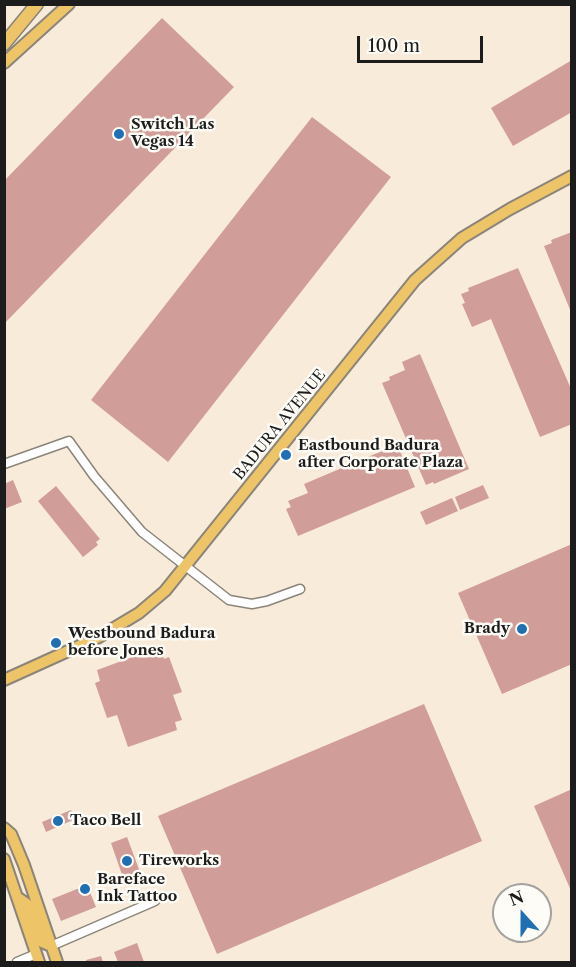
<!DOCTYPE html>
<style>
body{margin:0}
#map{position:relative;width:576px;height:967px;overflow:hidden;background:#f8ebd9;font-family:"Libre Caslon Text",serif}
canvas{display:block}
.frame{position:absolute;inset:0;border:6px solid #1c1c1c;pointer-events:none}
.north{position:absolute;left:492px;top:883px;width:60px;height:60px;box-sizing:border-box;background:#fdfcf7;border:2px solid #a3a29f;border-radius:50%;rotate:339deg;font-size:16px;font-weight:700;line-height:24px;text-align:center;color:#1c1c1c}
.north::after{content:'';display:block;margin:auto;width:21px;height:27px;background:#1f6fb2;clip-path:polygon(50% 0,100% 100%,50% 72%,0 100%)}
.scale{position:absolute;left:357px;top:36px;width:126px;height:27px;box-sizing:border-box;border:3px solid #1c1c1c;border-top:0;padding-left:8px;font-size:18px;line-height:21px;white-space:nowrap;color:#1c1c1c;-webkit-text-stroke:4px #fdfcf7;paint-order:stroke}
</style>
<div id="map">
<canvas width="576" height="967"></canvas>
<div class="frame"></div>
<div class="north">N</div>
<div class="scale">100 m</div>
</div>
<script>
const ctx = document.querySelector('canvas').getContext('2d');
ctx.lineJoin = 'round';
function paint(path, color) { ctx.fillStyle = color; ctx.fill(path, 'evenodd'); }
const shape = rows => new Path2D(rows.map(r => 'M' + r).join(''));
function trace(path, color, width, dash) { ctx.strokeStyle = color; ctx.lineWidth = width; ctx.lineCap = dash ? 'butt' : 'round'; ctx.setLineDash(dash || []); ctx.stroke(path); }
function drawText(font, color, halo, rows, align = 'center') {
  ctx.font = font + ' "Libre Caslon Text",serif'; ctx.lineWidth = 5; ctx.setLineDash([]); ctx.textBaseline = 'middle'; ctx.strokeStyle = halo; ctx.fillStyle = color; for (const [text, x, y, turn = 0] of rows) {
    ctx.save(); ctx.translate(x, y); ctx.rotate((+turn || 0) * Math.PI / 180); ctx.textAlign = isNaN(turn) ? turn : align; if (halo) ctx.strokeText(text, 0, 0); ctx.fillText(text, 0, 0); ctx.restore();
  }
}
const building = shape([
 [162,18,234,87,4,324,4,181],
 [572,60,572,112,513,146,491,108],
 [312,117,391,177,168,462,91,400],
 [572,232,572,312,571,312,544,246,552,243,551,240],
 [518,268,572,391,572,424,540,437,491,319,472,327,462,304,465,303,461,294,469,291,468,288],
 [420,354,469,469,434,484,433,482,426,485,382,383,390,380,389,377,405,370,402,362],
 [394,446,397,452,400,451,415,487,298,536,286,509,291,507,288,501,308,493,304,484],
 [13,480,22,502,4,509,4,484],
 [483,485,489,498,460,510,455,497],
 [56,486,100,539,96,542,98,545,83,557,38,501],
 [452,498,458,511,426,525,420,512],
 [572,544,572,664,502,694,458,593],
 [160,647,164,659,169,657,182,692,173,695,182,720,175,722,177,730,128,747,117,715,107,718,95,683,100,681,97,670],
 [424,704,482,841,217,954,158,816],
 [572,789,572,893,534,806],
 [71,810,75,819,46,832,42,822],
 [127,837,143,880,126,886,111,843],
 [87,885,96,907,61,921,52,899],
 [137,943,144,962,118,962,114,952],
 [101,956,103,962,87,962,86,960]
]);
const minor = shape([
 [4,464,69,441,94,476,142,532,229,600,252,604,267,601,300,589],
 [51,946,155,901],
 [17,962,36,954]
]);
const major = shape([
 [4,63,69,4],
 [4,680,99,637,139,613,165,591,415,280,462,238,510,209,572,176],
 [4,828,11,834,24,865,57,962],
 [4,859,39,962],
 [17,897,27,904,42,942,51,946]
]);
const highway = shape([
 [4,44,37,4]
]);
const markers = [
 [119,134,6,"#1f6fb2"],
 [286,455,6,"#1f6fb2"],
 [522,629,6,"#1f6fb2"],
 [56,643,6,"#1f6fb2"],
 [58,821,6,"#1f6fb2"],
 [127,861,6,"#1f6fb2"],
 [85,889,6,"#1f6fb2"]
];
const poiNames = [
 ["Switch Las",131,125],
 ["Vegas 14",131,142],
 ["Eastbound Badura",298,446],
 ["after Corporate Plaza",298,463],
 ["Brady",510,629,"right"],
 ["Westbound Badura",68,634],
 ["before Jones",68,651],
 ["Taco Bell",70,821],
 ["Tireworks",139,861],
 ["Bareface",97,880],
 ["Ink Tattoo",97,897]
];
const streetNames = [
 ["BADURA AVENUE",280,425,-51]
];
paint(building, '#d19d98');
trace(minor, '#8a847a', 11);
trace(major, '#8a847a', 14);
trace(highway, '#8a847a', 15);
trace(minor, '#fff', 8);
trace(major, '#eec469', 10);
trace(highway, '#eec469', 12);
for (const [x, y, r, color] of markers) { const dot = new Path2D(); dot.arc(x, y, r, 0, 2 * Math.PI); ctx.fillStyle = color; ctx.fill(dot); trace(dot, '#fdfcf7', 2); }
drawText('bold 15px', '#1c1c1c', '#fdfcf7', poiNames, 'left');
drawText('15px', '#1c1c1c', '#fdfcf7', streetNames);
</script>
